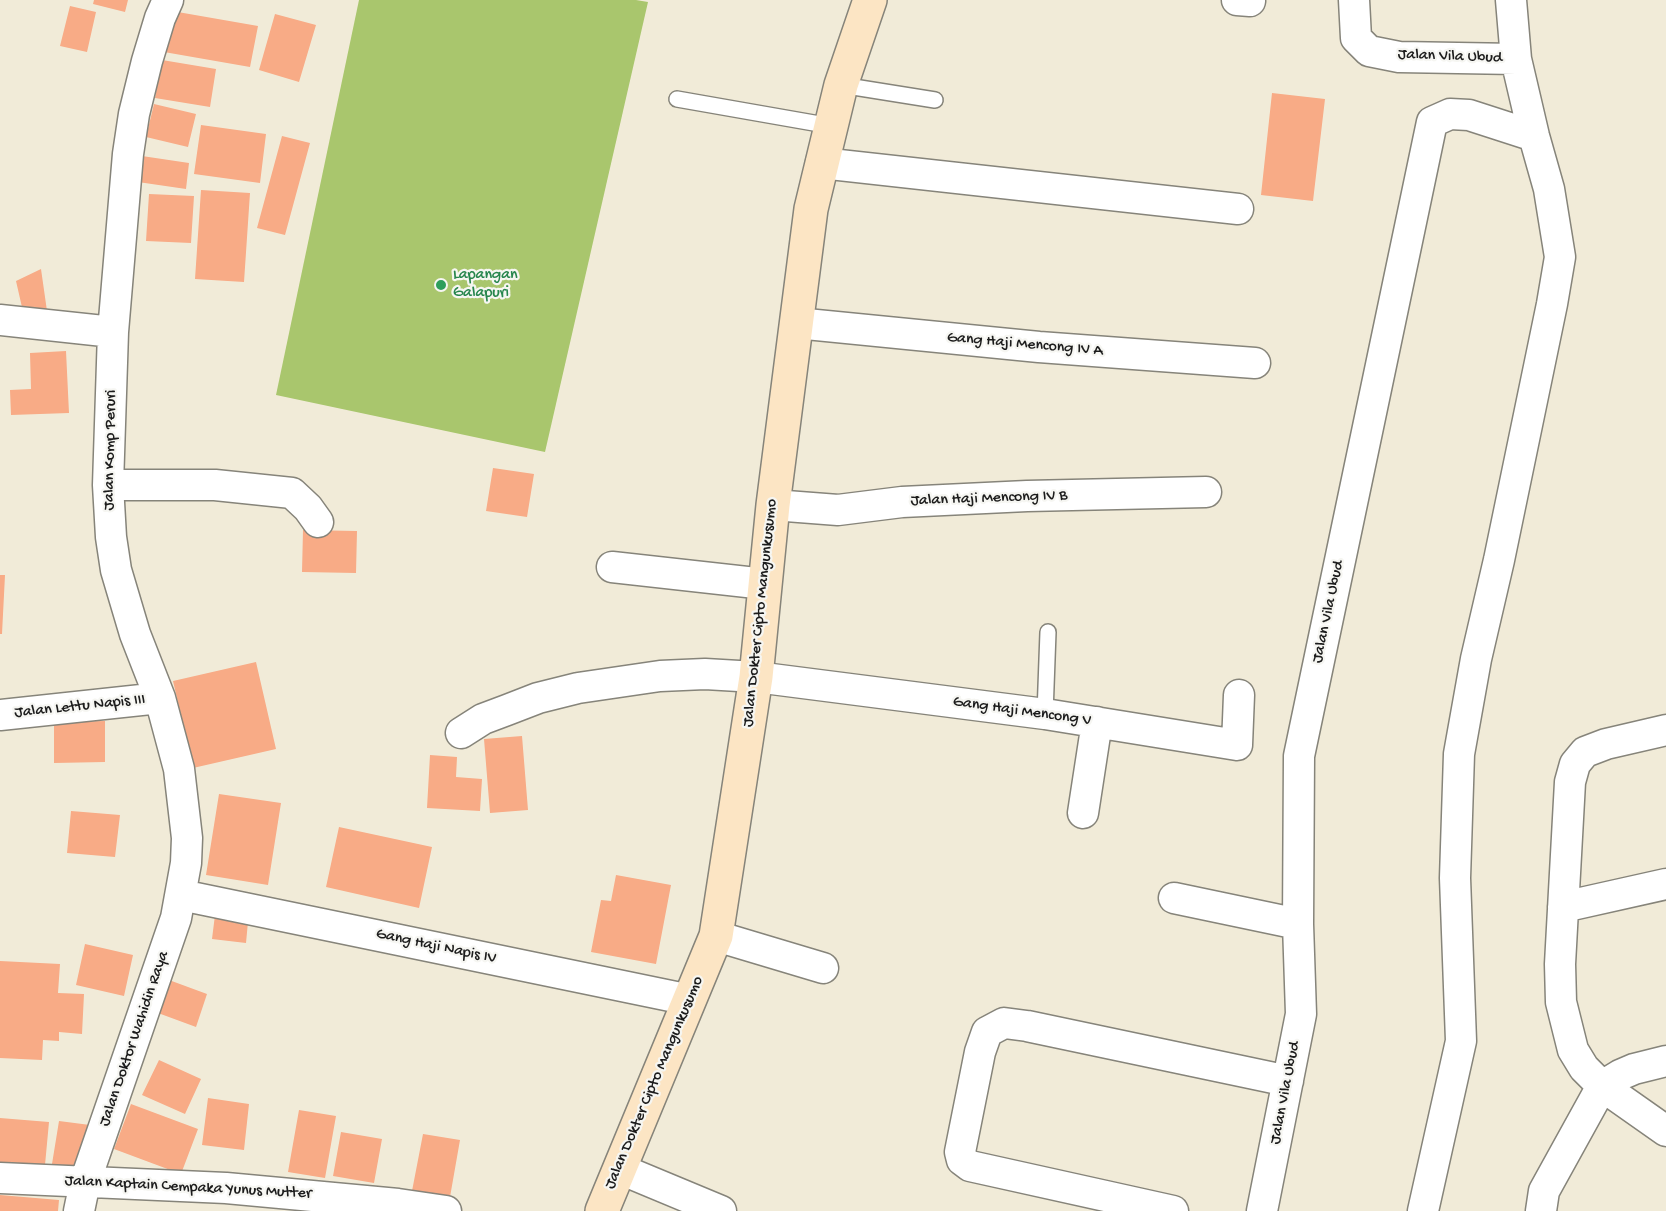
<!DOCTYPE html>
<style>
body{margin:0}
canvas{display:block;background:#f1ebd8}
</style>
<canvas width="1666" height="1211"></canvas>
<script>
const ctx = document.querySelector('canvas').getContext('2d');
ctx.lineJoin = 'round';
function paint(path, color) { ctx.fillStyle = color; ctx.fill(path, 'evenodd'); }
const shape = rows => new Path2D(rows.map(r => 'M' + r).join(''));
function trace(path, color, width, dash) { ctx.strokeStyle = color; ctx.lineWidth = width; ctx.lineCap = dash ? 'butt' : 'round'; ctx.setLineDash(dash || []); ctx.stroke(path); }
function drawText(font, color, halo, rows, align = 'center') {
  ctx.font = font + ' "Gochi Hand",sans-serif'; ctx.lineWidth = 4.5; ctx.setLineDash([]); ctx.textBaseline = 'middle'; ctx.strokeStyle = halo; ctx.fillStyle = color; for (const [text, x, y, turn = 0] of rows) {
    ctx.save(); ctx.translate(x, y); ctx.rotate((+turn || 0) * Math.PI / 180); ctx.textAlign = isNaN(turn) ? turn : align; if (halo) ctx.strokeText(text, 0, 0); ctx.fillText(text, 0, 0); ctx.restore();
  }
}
const green = shape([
 [359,0,636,0,648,2,545,452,276,395]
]);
const building = shape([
 [94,0,128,0,125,12,93,4],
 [70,6,96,12,87,52,60,46],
 [172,11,258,26,250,67,164,52],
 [275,14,316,25,299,82,259,70],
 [162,60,216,69,210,107,155,98],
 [1272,93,1325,99,1313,201,1261,195],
 [154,104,196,114,188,147,146,137],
 [201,125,266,134,260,183,194,174],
 [282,136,310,143,285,235,257,228],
 [142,156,189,163,186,189,138,182],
 [201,190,250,193,244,282,195,279],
 [149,194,194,196,191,243,146,241],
 [41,269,48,318,24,316,16,281],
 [66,351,69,413,11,415,10,390,31,389,30,353],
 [493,468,534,474,527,517,486,511],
 [303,530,357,531,356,573,302,572],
 [0,575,5,575,2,634,0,634],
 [256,662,276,749,193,768,173,681],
 [105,721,105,762,54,763,54,722],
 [522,736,528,810,490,813,484,739],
 [430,755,457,757,456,777,482,779,480,811,427,808],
 [219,794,281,803,268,885,206,875],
 [71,811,120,815,115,857,67,853],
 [339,827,432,847,419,908,326,887],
 [616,875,671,885,656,964,591,952,601,900,611,901],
 [216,907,249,911,246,943,212,939],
 [85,944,133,955,124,996,76,985],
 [0,961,60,964,58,993,84,994,82,1034,59,1032,59,1041,43,1040,42,1060,0,1058],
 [169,980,207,994,196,1027,158,1013],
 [159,1060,201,1079,185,1114,142,1095],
 [208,1098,249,1104,244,1150,202,1145],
 [131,1104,198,1129,181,1174,114,1149],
 [299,1110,336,1116,325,1178,288,1172],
 [0,1118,49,1122,45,1165,0,1162],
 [59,1121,90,1125,83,1169,52,1164],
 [341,1132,382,1139,374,1183,333,1176],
 [423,1134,460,1140,450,1197,412,1191],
 [0,1195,59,1200,58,1211,0,1211]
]);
const lane = shape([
 [841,85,935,100],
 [677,99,831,126],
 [1045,714,1048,632]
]);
const street = shape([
 [1237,0,1250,1],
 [1354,0,1356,38,1369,51,1399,57,1516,59],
 [821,163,1238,209],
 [0,320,113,332],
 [796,323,1039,347,1255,363],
 [108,485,215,485,292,493,308,508,318,522],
 [773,505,838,510,902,502,1027,496,1206,492],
 [612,567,765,584],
 [0,715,160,698],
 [1666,730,1606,744,1585,752,1575,764,1570,782,1560,964,1561,1002,1573,1050,1584,1068,1602,1086,1620,1075,1634,1069,1666,1061],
 [461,733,483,719,507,710,538,698,578,688,660,676,705,674,756,677,1045,714,1237,745,1239,695],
 [1083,813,1097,722],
 [181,895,690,1000],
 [1174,898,1298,924],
 [1563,907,1666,884],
 [716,936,823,968],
 [620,1169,721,1211],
 [0,1178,226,1188,398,1204,446,1211],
 [79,1211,85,1182,176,918,186,863,187,838,179,769,160,698,135,634,116,570,111,537,108,485,113,332,128,154,134,114,147,61,160,18,168,0],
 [1173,1211,970,1166,962,1160,960,1152,980,1052,987,1032,1004,1023,1027,1026,1288,1081],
 [1262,1211,1301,1014,1298,924,1299,756,1432,122,1450,114,1469,115,1534,136],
 [1423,1211,1461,1041,1455,878,1459,754,1476,659,1499,560,1552,304,1560,257,1549,189,1534,136,1516,59,1511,0],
 [1541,1211,1544,1191,1602,1086,1666,1131]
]);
const secondary = shape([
 [602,1211,716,936,756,677,773,505,811,209,841,85,870,0]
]);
const markers = [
 [441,285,6,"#2e9e5b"]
];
const streetNames = [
 ["Jalan Vila Ubud",1450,57,2],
 ["Gang Haji Mencong IV A",1025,345,5],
 ["Jalan Komp Peruri",111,450,-89],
 ["Jalan Haji Mencong IV B",989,499,-2],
 ["Jalan Vila Ubud",1329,612,-78],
 ["Jalan Dokter Cipto Mangunkusumo",761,613,-84],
 ["Jalan Lettu Napis III",80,707,-6],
 ["Gang Haji Mencong V",1022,712,8],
 ["Gang Haji Napis IV",436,947,12],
 ["Jalan Doktor Wahidin Raya",135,1039,-71],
 ["Jalan Dokter Cipto Mangunkusumo",655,1083,-67],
 ["Jalan Vila Ubud",1286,1093,-79],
 ["Jalan Kaptain Cempaka Yunus Mutter",188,1188,3]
];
const leisureNames = [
 ["Lapangan",453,276],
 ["Galapuri",453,294]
];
paint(green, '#a9c66d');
paint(building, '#f8ab86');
trace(lane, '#86847a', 18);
trace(street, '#86847a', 33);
trace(secondary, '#86847a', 36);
trace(lane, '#fff', 15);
trace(street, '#fff', 30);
trace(secondary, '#fce5c4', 33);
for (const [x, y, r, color] of markers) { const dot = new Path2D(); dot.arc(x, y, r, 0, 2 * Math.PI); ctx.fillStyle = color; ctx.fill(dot); trace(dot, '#f6f6f2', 2); }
drawText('16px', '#1c1c1c', '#f6f6f2', streetNames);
drawText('16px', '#27864d', '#f6f6f2', leisureNames, 'left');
</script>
